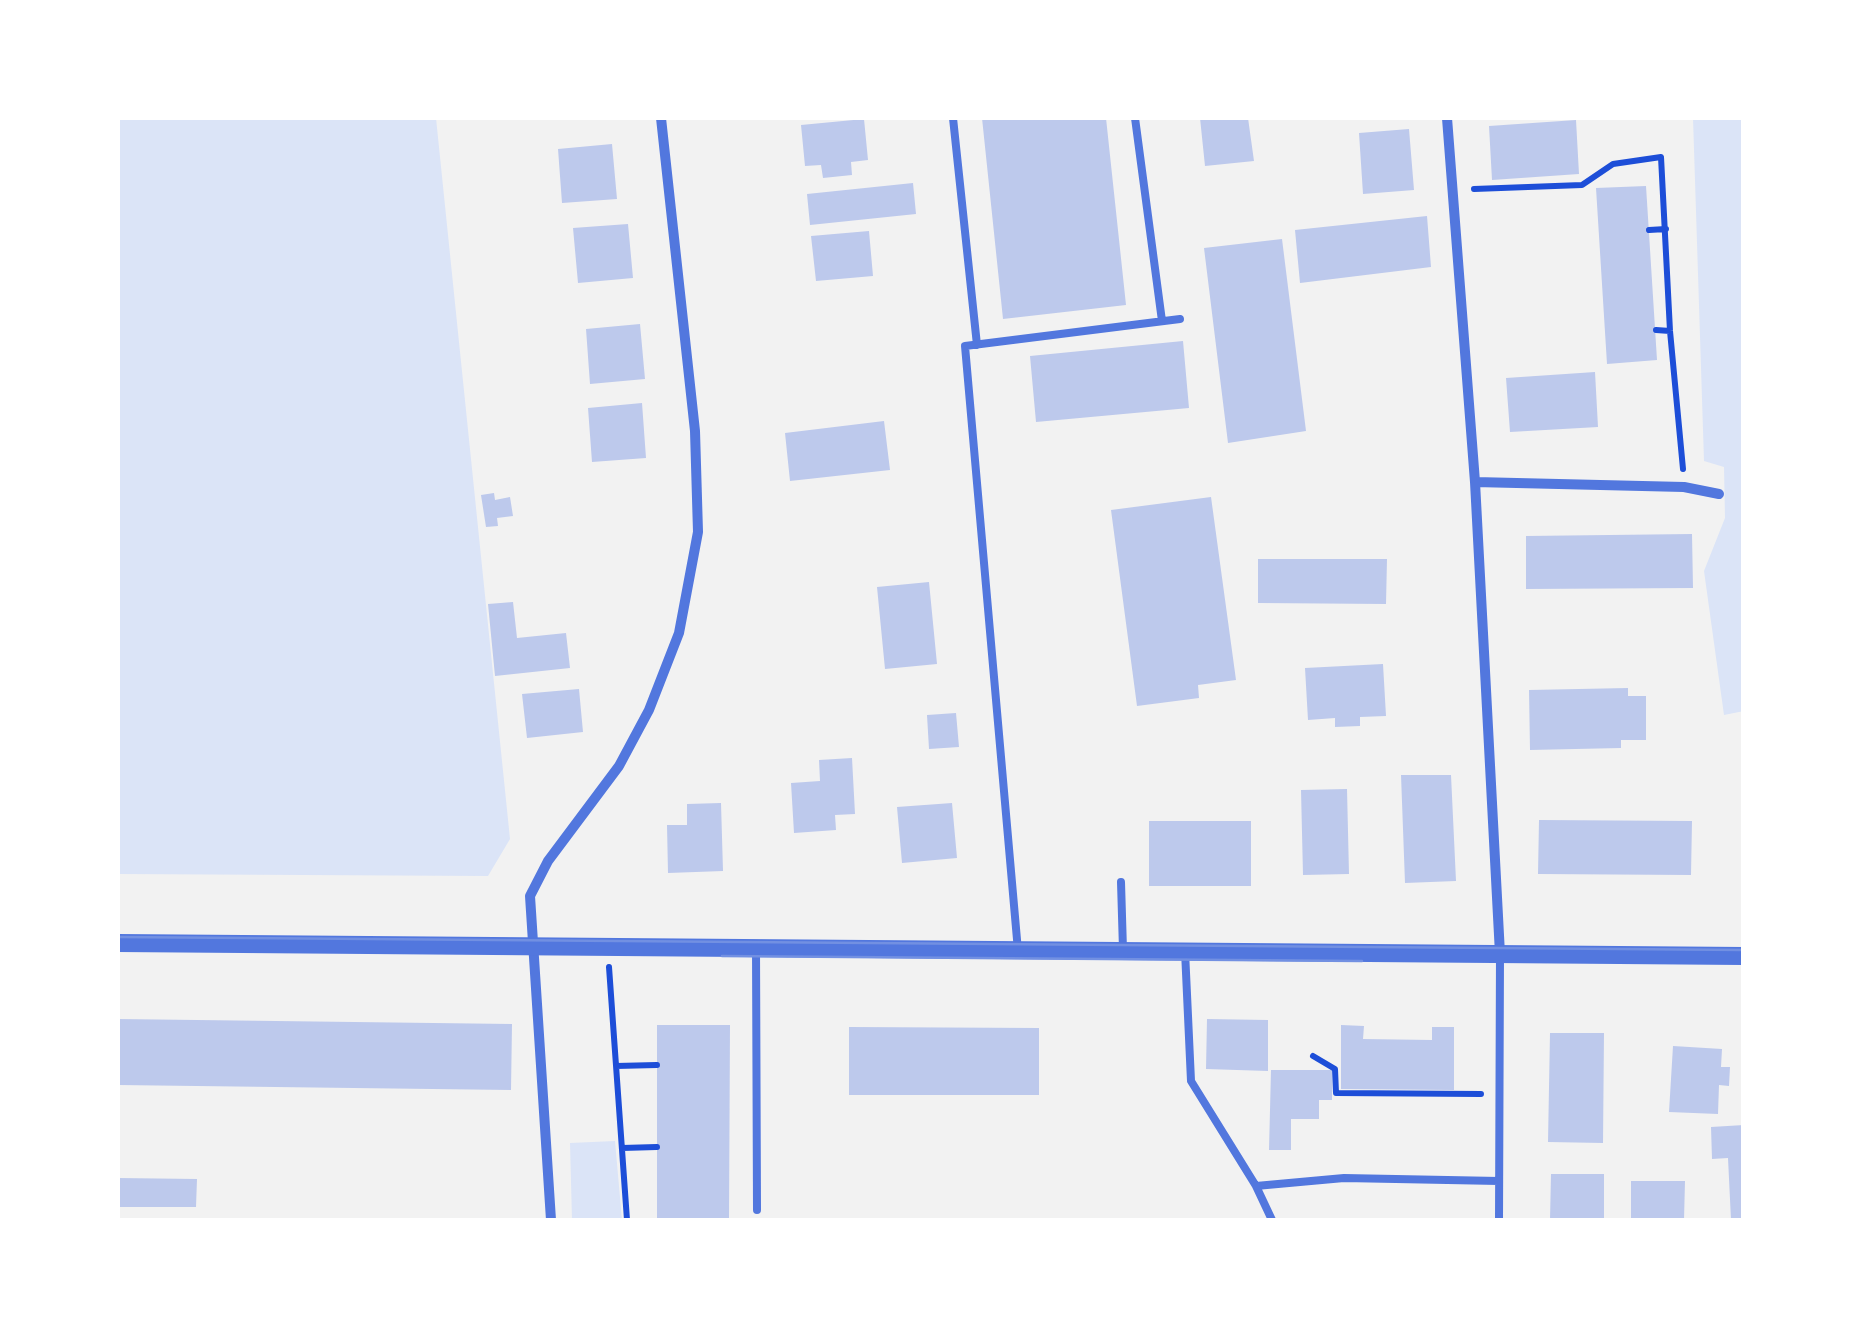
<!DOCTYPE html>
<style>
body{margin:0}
#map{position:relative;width:1861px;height:1338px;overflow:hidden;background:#f2f2f2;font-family:"Noto Sans",sans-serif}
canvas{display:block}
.frame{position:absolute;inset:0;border:120px solid #fff;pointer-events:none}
</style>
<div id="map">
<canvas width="1861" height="1338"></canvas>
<div class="frame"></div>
</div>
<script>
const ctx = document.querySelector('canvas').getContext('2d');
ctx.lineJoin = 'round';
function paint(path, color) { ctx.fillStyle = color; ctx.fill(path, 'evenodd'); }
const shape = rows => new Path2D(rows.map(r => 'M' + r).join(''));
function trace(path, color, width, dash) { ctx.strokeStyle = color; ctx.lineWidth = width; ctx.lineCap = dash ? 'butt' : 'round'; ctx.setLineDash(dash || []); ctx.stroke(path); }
const green = shape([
 [118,118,436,118,510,839,488,876,118,874],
 [1693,118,1743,118,1744,711,1724,715,1704,571,1725,518,1724,467,1704,461],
 [615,1141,622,1220,572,1220,570,1143]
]);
const building = shape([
 [982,118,1106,118,1126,305,1003,319],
 [1200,118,1248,118,1254,161,1205,166],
 [864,119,868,160,851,162,852,175,823,178,821,165,805,166,801,125],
 [1576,120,1579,174,1492,180,1489,126],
 [1409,129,1414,190,1363,194,1359,133],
 [612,144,617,199,562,203,558,149],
 [913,183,916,214,810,225,807,194],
 [1646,186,1657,360,1607,364,1596,188],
 [1427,216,1431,267,1300,283,1295,230],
 [628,224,633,278,578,283,573,228],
 [869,231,873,276,816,281,811,236],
 [1282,239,1306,431,1228,443,1204,248],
 [640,324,645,379,590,384,586,329],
 [1183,341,1189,408,1036,422,1030,356],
 [1595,372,1598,427,1510,432,1506,378],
 [642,403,646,458,592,462,588,408],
 [884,421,890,470,790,481,785,433],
 [494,493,495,500,510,497,513,516,497,518,498,526,486,527,481,495],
 [1211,497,1236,680,1198,685,1199,698,1137,706,1111,510],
 [1692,534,1693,588,1526,589,1526,536],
 [1258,559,1387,559,1386,604,1258,603],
 [929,582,937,664,885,669,877,587],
 [513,602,517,638,566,633,570,668,495,676,488,604],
 [1383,664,1386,716,1360,717,1360,726,1335,727,1335,718,1308,720,1305,668],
 [1628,688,1628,696,1646,696,1646,740,1621,740,1621,748,1530,750,1529,690],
 [579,689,583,732,527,738,522,694],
 [956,713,959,747,929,749,927,715],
 [852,758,855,814,835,815,836,830,794,833,791,783,820,781,819,760],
 [1401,775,1451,775,1456,881,1405,883],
 [1347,789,1349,874,1303,875,1301,790],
 [721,803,723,871,668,873,667,825,687,825,687,804],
 [952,803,957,858,902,863,897,807],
 [1539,820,1692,821,1691,875,1538,874],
 [1149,821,1251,821,1251,886,1149,886],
 [118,1019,512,1024,511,1090,118,1085],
 [1207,1019,1268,1020,1268,1071,1206,1069],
 [657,1025,730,1025,729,1220,657,1220],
 [1341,1025,1364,1026,1363,1039,1432,1040,1432,1027,1454,1027,1454,1090,1341,1089],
 [849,1027,1039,1028,1039,1095,849,1095],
 [1550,1033,1604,1033,1603,1143,1548,1142],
 [1673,1046,1722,1049,1721,1067,1730,1067,1729,1086,1719,1085,1718,1114,1669,1112],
 [1271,1070,1332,1070,1332,1100,1319,1100,1319,1119,1291,1119,1291,1150,1269,1150],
 [1744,1125,1744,1220,1731,1220,1728,1158,1712,1159,1711,1127],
 [1551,1174,1604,1174,1604,1220,1550,1220],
 [118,1178,197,1179,196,1207,118,1207],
 [1631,1181,1685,1181,1684,1220,1631,1220]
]);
const path = shape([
 [1474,189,1582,185,1613,164,1661,157,1670,331,1683,469],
 [1649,230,1666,229],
 [1656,330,1670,331],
 [609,967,627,1220],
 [1313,1056,1335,1069,1336,1093,1481,1094],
 [616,1066,657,1065],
 [622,1148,657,1147]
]);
const service = shape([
 [953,118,977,345],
 [1135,118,1162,321],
 [1121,882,1123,950],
 [756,949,757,1210],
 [1018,951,965,346,1180,319],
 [1185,951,1191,1081,1256,1186,1344,1178,1499,1181],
 [1256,1186,1272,1220],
 [1499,1220,1500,955]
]);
const minor = shape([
 [1447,118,1475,482,1500,954],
 [1475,482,1684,487,1719,494],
 [551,1220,530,896,548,861,619,766,649,710,679,633,698,532,695,431,661,118]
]);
const tertiary = shape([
 [118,943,1744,956]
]);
const tram = shape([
 [118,937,1744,950],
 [722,956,1362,961]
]);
paint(green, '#dbe4f7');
paint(building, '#bdc9ec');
trace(path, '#1d4ed8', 6);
trace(service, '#5277de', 8);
trace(minor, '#5277de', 10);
trace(tertiary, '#5277de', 18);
trace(tram, '#7290e2', 2.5);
</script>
